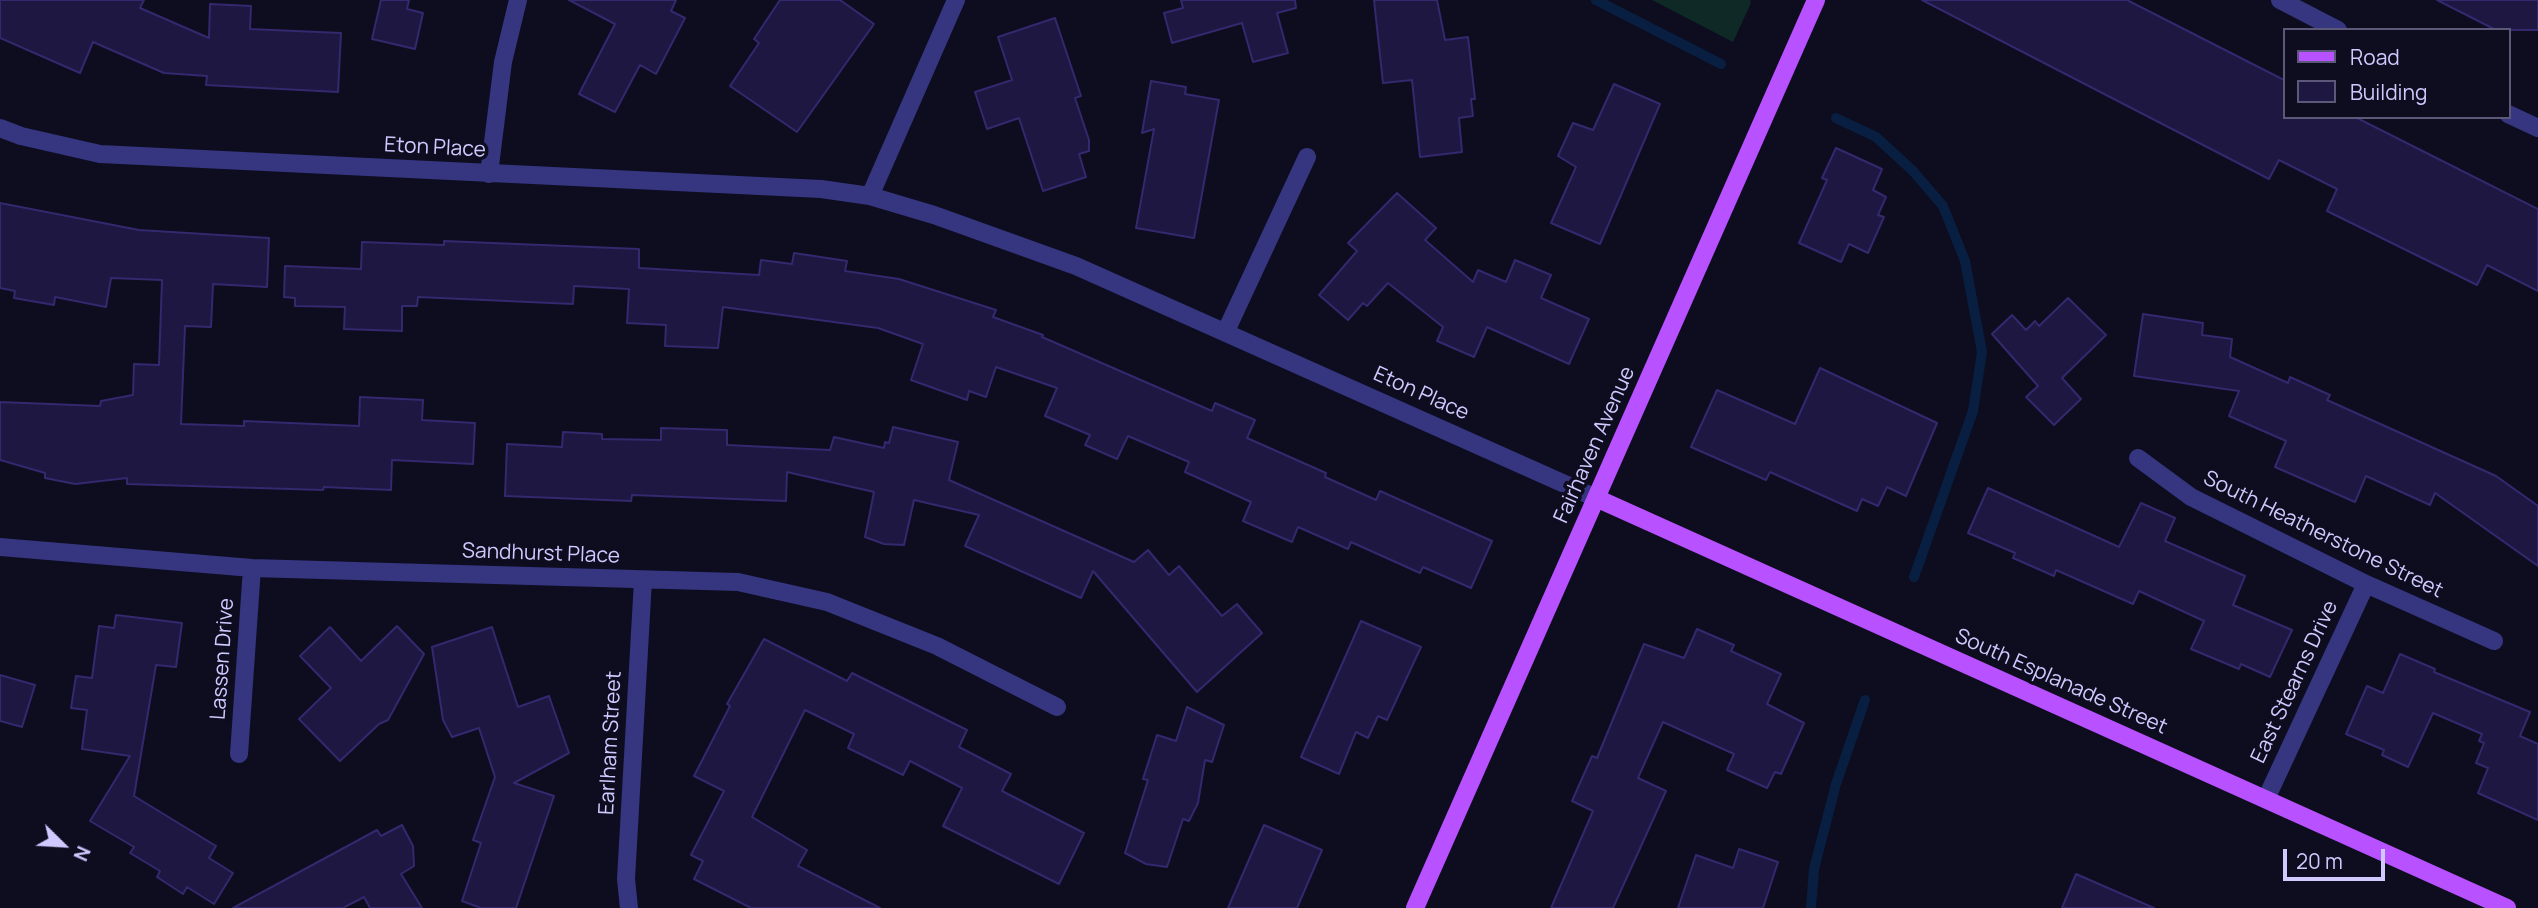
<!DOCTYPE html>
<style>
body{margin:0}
#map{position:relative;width:2538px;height:908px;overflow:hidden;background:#0e0c1f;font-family:Manrope,sans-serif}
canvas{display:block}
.legend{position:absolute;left:2283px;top:28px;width:228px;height:91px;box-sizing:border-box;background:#0e0c1f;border:2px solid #5b5879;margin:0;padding:9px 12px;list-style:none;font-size:21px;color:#cecaff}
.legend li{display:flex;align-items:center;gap:14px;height:35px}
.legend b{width:35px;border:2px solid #5b5879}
.north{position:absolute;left:28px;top:810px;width:70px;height:70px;-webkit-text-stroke:5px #0e0c1f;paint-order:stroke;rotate:114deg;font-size:19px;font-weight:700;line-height:28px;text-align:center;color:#cecaff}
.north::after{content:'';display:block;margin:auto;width:24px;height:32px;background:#cecaff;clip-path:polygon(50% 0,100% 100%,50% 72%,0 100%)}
.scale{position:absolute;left:2283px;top:849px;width:102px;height:32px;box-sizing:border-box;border:4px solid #cecaff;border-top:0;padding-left:9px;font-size:21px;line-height:24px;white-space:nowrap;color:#cecaff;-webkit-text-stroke:5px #0e0c1f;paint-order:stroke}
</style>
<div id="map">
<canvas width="2538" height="908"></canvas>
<ul class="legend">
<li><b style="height:9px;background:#b851ff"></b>Road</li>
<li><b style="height:19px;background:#1e1741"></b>Building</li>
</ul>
<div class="north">N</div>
<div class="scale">20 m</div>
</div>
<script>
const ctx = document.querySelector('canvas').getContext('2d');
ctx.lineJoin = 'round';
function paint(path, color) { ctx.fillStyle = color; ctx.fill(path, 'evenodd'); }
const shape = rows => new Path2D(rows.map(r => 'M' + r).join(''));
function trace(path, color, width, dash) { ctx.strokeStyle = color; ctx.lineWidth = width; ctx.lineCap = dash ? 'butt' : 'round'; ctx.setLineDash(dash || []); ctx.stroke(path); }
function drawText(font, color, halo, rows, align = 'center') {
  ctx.font = font + ' Manrope,sans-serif'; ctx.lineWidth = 7; ctx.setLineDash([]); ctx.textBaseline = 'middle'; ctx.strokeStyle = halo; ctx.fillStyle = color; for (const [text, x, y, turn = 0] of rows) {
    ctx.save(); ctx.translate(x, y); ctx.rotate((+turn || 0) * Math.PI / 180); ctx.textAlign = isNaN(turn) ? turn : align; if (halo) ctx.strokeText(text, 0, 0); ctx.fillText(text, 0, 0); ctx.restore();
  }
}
const green = shape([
 [1652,0,1750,0,1751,3,1733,42]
]);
const stream = shape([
 [1596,0,1721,64],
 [1836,118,1876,137,1913,171,1943,206,1965,261,1982,352,1973,411,1914,577],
 [1811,908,1814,869,1836,784,1865,700]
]);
const building = shape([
 [0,0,144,0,140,8,209,38,210,4,251,6,250,29,341,33,338,92,206,85,207,76,164,73,93,42,80,73,0,38,0,0],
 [381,0,409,0,407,9,423,13,415,49,372,39,381,0],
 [569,0,676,0,671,11,685,18,656,74,640,65,615,112,579,94,615,24,569,0],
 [780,0,840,0,874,24,797,132,730,86,759,43,754,39,780,0],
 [1181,0,1295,0,1296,8,1277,13,1288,53,1253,62,1242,23,1172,43,1164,13,1183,8,1181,0],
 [1374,0,1437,0,1445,40,1468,37,1475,99,1471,99,1473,116,1459,118,1462,152,1420,157,1412,80,1383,83,1374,0],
 [1922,0,2127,0,2284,80,2284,117,2355,117,2538,209,2538,291,2487,265,2477,285,2327,211,2337,189,2279,160,2269,179,1922,0],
 [2437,0,2538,0,2538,30,2496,30,2437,0],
 [1055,18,1081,96,1075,98,1089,140,1089,151,1079,154,1086,177,1043,191,1019,118,987,129,975,92,1012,80,998,37,1055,18],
 [1151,81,1186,87,1185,94,1219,100,1194,238,1136,228,1154,129,1142,133,1151,81],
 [1614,84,1660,104,1600,244,1551,223,1576,167,1558,156,1573,123,1593,130,1614,84],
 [1836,148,1882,169,1873,190,1886,197,1878,215,1884,217,1868,253,1849,244,1841,262,1799,243,1827,180,1822,178,1836,148],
 [1397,193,1436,228,1425,240,1473,282,1478,270,1506,282,1515,260,1551,275,1541,298,1589,319,1569,364,1487,327,1474,357,1437,341,1443,327,1388,283,1367,306,1363,303,1348,320,1319,295,1357,251,1348,243,1397,193],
 [0,203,139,230,269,238,267,287,213,284,211,327,185,326,181,424,244,426,244,421,359,426,360,397,423,400,422,420,475,423,473,464,392,460,391,490,324,487,323,490,127,484,127,478,75,484,45,478,45,473,0,460,0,402,100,406,101,401,133,395,134,364,159,365,162,280,111,278,106,307,55,297,54,305,14,298,15,291,0,288,0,203],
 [444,241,639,249,639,268,759,275,761,260,792,264,794,253,847,261,845,271,899,279,996,310,993,317,1043,335,1042,337,1212,411,1215,403,1255,420,1247,438,1326,473,1325,477,1376,500,1380,491,1492,541,1471,588,1423,567,1420,573,1351,542,1348,549,1298,527,1292,542,1243,521,1251,502,1185,472,1189,462,1128,436,1117,459,1085,445,1090,435,1045,416,1057,388,996,367,986,397,969,391,967,400,911,380,923,344,878,328,723,307,718,348,665,346,666,325,627,323,629,289,574,286,573,304,418,297,417,306,402,306,402,331,344,329,345,307,295,306,295,298,284,297,285,266,361,269,362,242,444,245,444,241],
 [2068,298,2106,335,2062,378,2081,399,2054,425,2026,397,2038,386,1992,334,2012,315,2026,330,2035,321,2039,326,2068,298],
 [2143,314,2203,323,2202,335,2232,339,2230,357,2288,383,2290,377,2330,395,2327,400,2496,476,2538,506,2538,566,2435,493,2430,505,2366,476,2355,502,2275,467,2286,441,2229,416,2239,391,2134,376,2143,314],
 [1820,368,1937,423,1906,496,1887,487,1878,506,1862,499,1857,511,1770,472,1766,480,1691,447,1717,390,1795,424,1820,368],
 [893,427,958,442,949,480,1134,562,1148,550,1169,575,1179,566,1222,616,1237,604,1262,633,1197,692,1093,571,1081,598,965,546,979,515,914,500,904,545,884,544,865,537,874,492,787,472,786,501,632,495,631,501,505,496,507,444,562,447,563,432,602,434,602,439,661,440,661,428,727,430,727,445,830,450,834,437,884,448,885,442,889,443,893,427],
 [1988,488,2119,547,2141,503,2175,518,2165,541,2245,576,2233,605,2292,630,2270,677,2241,664,2239,669,2191,649,2204,621,2139,591,2133,604,2056,570,2054,576,2013,558,2015,553,1968,533,1988,488],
 [116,615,182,623,176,667,156,665,134,796,216,846,209,858,233,873,214,904,187,887,183,894,157,877,160,871,130,853,134,847,90,821,130,756,82,749,87,710,71,708,76,676,92,678,99,626,114,628,116,615],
 [1361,621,1421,647,1387,720,1378,716,1368,738,1356,732,1339,774,1301,757,1361,621],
 [397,626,424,654,388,720,379,724,340,761,299,719,331,688,300,656,330,627,361,661,397,626],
 [492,627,518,707,549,696,569,753,514,783,554,796,516,908,481,908,462,901,481,843,473,840,495,777,479,728,452,737,443,720,432,647,492,627],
 [1697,629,1734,645,1731,651,1781,674,1767,704,1804,723,1781,774,1775,772,1767,788,1727,770,1734,754,1663,722,1638,778,1666,791,1613,908,1551,908,1593,811,1572,801,1592,756,1597,758,1644,644,1684,658,1697,629],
 [764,639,847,681,852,673,967,730,959,747,1011,774,1002,791,1084,833,1059,884,943,826,962,788,910,761,903,775,848,748,854,734,805,710,752,817,807,850,798,866,880,908,751,908,694,879,703,861,691,855,724,791,694,776,730,706,727,704,764,639],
 [2400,654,2435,669,2434,672,2530,712,2520,736,2538,744,2538,820,2478,793,2488,768,2476,763,2484,743,2479,741,2482,734,2433,713,2408,767,2382,755,2384,750,2346,734,2367,686,2383,693,2400,654],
 [0,675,35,685,22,727,0,721,0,675],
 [1187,707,1224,725,1212,762,1205,760,1198,803,1189,821,1183,819,1167,867,1146,864,1125,853,1148,780,1143,779,1157,735,1176,741,1187,707],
 [402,825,413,846,414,866,401,874,422,908,370,908,364,897,343,908,233,908,377,830,381,836,402,825],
 [1264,825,1322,850,1297,908,1228,908,1264,825],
 [1739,849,1778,862,1763,908,1678,908,1696,855,1733,868,1739,849],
 [2076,874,2154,908,2062,908,2076,874]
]);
const minor = shape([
 [2280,0,2338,30],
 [2508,114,2538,128],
 [0,128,21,136,100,154,821,189,870,196,934,215,1076,266,1596,498],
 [489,174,503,62,518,0],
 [870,196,956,0],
 [1226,331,1307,157],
 [2138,458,2191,497,2366,584,2494,641],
 [0,547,252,568,738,582,827,602,937,646,1057,707],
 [239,754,252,568],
 [2266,799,2366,584],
 [629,908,626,879,643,580]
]);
const major = shape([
 [1596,498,2507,908],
 [1415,908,1816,0]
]);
const streetNames = [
 ["Eton Place",435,148,3],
 ["Eton Place",1421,394,24],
 ["Fairhaven Avenue",1595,445,-66],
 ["South Heatherstone Street",2323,535,26],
 ["Sandhurst Place",541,554,2],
 ["Lassen Drive",223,659,-86],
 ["South Esplanade Street",2061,682,24],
 ["East Stearns Drive",2295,682,-65],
 ["Earlham Street",611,743,-87]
];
paint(green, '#0f2927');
trace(stream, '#091f41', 10);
paint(building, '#1e1741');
trace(building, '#34286e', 2);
trace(minor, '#353580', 18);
trace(major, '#b851ff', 18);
drawText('21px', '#cecaff', '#0e0c1f', streetNames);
</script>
